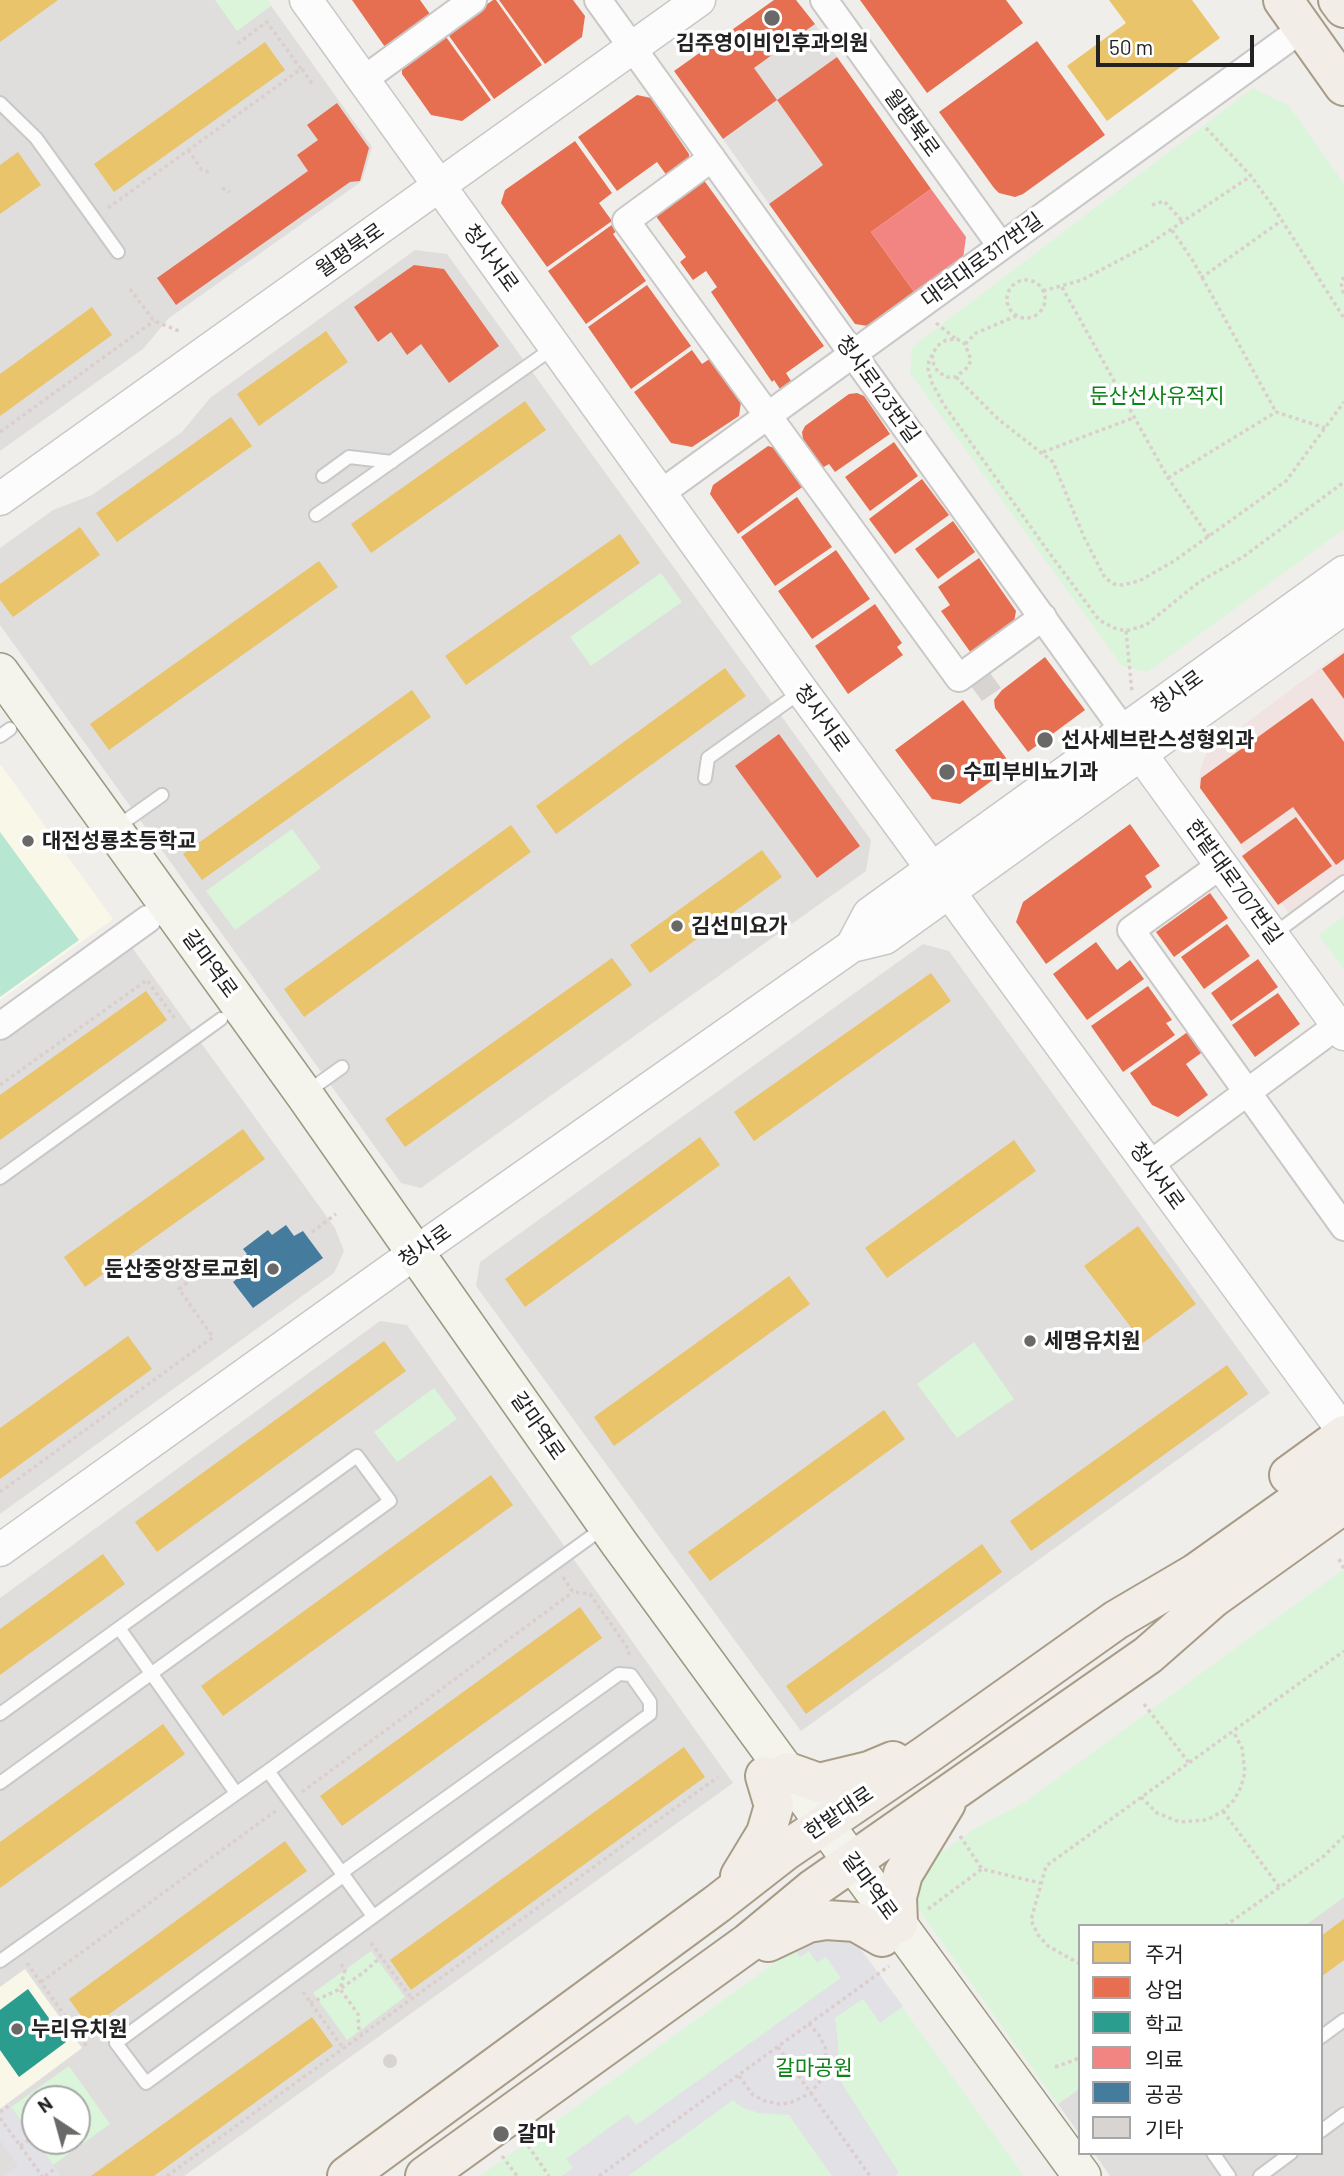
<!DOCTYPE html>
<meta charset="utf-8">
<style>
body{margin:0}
#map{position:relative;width:1344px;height:2176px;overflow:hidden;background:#f0eeeb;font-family:Barlow,"Noto Sans KR",sans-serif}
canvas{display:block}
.legend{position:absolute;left:1078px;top:1924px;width:245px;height:231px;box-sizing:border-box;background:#fff;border:2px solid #a7a7a7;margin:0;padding:9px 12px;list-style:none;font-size:21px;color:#222}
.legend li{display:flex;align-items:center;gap:14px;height:35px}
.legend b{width:35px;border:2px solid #a7a7a7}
.north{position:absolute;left:21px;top:2085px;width:70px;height:70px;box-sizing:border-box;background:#fff;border:2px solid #a7a7a7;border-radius:50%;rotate:324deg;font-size:19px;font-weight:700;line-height:28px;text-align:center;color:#222}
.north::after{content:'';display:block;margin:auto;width:24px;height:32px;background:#6a6968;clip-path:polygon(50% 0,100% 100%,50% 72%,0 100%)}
.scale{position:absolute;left:1096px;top:35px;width:158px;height:32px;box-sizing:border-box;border:4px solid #222;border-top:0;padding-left:9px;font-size:21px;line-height:24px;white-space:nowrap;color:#222;-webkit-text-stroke:5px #fff;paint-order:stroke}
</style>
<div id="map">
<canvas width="1344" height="2176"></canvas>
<ul class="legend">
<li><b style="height:19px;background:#e9c46a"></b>주거</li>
<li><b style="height:19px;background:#e76f51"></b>상업</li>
<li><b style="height:19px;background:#2a9d8f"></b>학교</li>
<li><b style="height:19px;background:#f28482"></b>의료</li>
<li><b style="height:19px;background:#457b9d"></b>공공</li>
<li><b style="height:19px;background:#d7d4d2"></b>기타</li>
</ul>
<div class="north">N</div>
<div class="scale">50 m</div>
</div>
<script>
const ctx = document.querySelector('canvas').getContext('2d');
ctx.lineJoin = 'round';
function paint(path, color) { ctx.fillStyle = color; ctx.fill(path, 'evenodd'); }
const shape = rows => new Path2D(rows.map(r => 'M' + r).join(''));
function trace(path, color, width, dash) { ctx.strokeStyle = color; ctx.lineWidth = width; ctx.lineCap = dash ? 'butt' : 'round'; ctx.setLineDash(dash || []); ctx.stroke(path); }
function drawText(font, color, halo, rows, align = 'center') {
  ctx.font = font + ' Barlow,"Noto Sans KR",sans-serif'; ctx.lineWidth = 7; ctx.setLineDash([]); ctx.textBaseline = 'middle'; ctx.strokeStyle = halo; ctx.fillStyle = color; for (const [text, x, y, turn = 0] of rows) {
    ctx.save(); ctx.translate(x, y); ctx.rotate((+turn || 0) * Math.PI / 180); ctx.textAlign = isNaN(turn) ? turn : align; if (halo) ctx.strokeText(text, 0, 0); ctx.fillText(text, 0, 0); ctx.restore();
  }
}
const residential = shape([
 [0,0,267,0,372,147,362,181,169,318,143,349,0,451],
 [415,250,447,254,871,840,866,871,421,1188,401,1183,0,625,0,548,53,510,92,495,182,432,210,398],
 [923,944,949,951,1270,1393,801,1731,476,1286,480,1262],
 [131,946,335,1228,344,1251,334,1273,0,1514,0,1041],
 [380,1321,407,1325,733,1783,184,2176,0,2176,0,1598],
 [35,2099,77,2099,77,2141,35,2141],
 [1344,1897,1344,2176,1110,2176,1094,2153,1321,2153,1321,1926,1304,1926],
 [1080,2088,1080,2135,1058,2104]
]);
const commercial = shape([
 [1344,650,1344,875,1290,915,1203,792,1199,781,1201,767,1206,753]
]);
const education = shape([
 [0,764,113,919,0,1000],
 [25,1969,82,2048,0,2109,0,1987]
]);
const park = shape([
 [215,0,267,0,271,6,237,31],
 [1253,88,1289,106,1344,184,1344,529,1148,672,1122,666,910,373,912,347],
 [661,573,682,602,591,666,570,637],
 [292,829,321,868,235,930,206,891],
 [1344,916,1344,969,1318,935],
 [974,1342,1014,1399,957,1438,917,1384],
 [434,1388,457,1419,397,1462,374,1432],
 [1344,1569,1344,1897,1304,1926,1080,1926,1080,2088,1058,2104,919,1910,913,1895,931,1860,974,1829,1025,1802],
 [853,1939,1024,2176,480,2176,794,1949],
 [371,1951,405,1997,347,2040,313,1993],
 [69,2066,110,2124,53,2165,36,2141,77,2141,77,2099,35,2099,35,2140,11,2107]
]);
const pitch = shape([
 [0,832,79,940,0,997]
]);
const parking = shape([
 [815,24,837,57,777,100,823,165,769,204,723,139,776,100,754,68]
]);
const plaza = shape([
 [816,1939,853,1939,903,2006,880,2023,863,1999,835,2018,838,2042,839,2079,899,2173,895,2176,832,2176,789,2115,759,2113,743,2108,733,2100,628,2176,562,2176,573,2168,566,2159,628,2114,636,2125,841,1978,826,1957,817,1963,809,1951,800,1957,794,1949],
 [8,2103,60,2174,57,2176,3,2176,18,2166,0,2141,0,2109]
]);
const homes = shape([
 [0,0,58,0,0,42],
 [1109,0,1192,0,1220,38,1107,121,1067,66,1126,23],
 [265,42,285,70,114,192,94,164],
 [18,152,41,185,0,214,0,165],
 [92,307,112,335,0,416,0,374],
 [326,331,348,362,259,426,237,394],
 [525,401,546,430,371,553,351,524],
 [231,417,252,446,117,542,96,513],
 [80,527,100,555,13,617,0,600,0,584],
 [620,534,640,563,466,685,445,656],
 [319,561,338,587,109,750,90,724],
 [725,668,746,696,556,834,536,806],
 [412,690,431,717,202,880,183,854],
 [511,825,531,852,304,1017,284,989],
 [762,850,782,877,650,973,630,945],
 [612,958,632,985,405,1147,385,1119],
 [931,973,951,1001,754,1141,734,1112],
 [146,991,167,1020,0,1140,0,1095],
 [243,1129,265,1159,85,1287,64,1257],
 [700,1137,720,1165,525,1307,505,1279],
 [1014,1140,1036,1171,887,1278,865,1248],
 [1138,1226,1196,1304,1143,1343,1084,1266],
 [789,1276,810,1304,614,1446,594,1417],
 [128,1336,152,1369,0,1479,0,1428],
 [384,1341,406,1371,157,1552,135,1522],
 [1227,1365,1248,1394,1031,1551,1010,1521],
 [884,1410,905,1439,710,1581,688,1552],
 [491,1475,513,1505,223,1716,201,1686],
 [982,1544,1002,1572,806,1714,786,1686],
 [103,1554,125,1584,0,1675,0,1629],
 [580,1607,602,1638,342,1826,320,1796],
 [163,1724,185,1754,0,1888,0,1842],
 [684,1747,705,1777,411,1990,390,1960],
 [285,1841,307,1871,90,2028,69,1999],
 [1344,1919,1344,1960,1321,1977,1321,1936],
 [312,2017,333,2046,154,2176,91,2176]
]);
const shops = shape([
 [352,0,420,0,430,14,385,47],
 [493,0,496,0,542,65,494,99,447,33],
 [499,0,573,0,585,16,582,37,545,64],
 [774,0,796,0,815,24,754,68,777,100,723,139,674,71],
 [860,0,1006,0,1023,23,927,93],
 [444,34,491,100,462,121,431,115,402,74,402,64],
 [1037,41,1105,135,1023,194,1015,197,999,193,994,188,939,112],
 [837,57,931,189,871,232,915,293,868,326,855,324,769,204,823,165,777,100],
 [637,95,651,98,689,154,689,166,670,180,657,162,617,191,578,137],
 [337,103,369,148,360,181,350,182,176,305,157,278,308,171,297,155,318,140,307,125],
 [575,141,612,193,599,203,612,221,547,267,501,203,505,190],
 [703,179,824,346,786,373,791,381,780,389,774,380,772,382,711,292,717,287,706,271,693,280,680,262,686,257,655,215],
 [613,224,618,230,613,234,646,281,586,324,548,271],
 [414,265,444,269,499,346,449,383,421,344,407,355,391,332,378,342,354,307],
 [647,285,691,346,631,389,588,327],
 [692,350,702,364,714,356,742,395,739,416,692,447,671,443,634,392],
 [857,393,864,396,890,434,835,472,829,464,822,468,803,439,802,432,805,426,849,394],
 [894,442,918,476,870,511,845,477],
 [768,446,779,449,805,485,738,534,710,494,713,485],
 [922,479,949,515,895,554,869,519],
 [797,497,832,547,775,586,741,537],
 [953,521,975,552,938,579,915,549],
 [836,550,870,599,812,639,778,591],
 [979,558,1016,611,1014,622,971,653,941,611,950,605,938,587],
 [875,604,902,643,897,647,903,655,848,694,815,646],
 [1344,653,1344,699,1322,669],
 [1045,657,1085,710,1028,752,995,708,994,700,1002,690],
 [1312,698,1344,742,1344,859,1336,865,1293,807,1241,844,1200,788,1201,778],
 [963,700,1012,766,960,804,932,799,895,750],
 [779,734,860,846,817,878,735,766],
 [1296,817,1332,866,1278,905,1242,856],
 [1130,824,1160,866,1145,876,1152,887,1046,964,1016,922,1023,902],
 [1210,893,1228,918,1174,957,1156,932],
 [1227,924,1250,956,1204,989,1181,957],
 [1096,942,1117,970,1130,960,1144,979,1087,1020,1053,974],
 [1258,959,1278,987,1231,1021,1211,993],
 [1148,986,1172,1020,1166,1023,1175,1035,1123,1072,1091,1026],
 [1278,993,1300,1024,1255,1057,1232,1025],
 [1189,1031,1204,1051,1186,1064,1208,1095,1178,1117,1152,1105,1130,1073]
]);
const schools = shape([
 [28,1989,66,2042,19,2077,0,2050,0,2010]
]);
const health = shape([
 [931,189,966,237,963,259,915,293,871,232]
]);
const public = shape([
 [286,1225,294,1236,303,1231,323,1258,253,1308,233,1282,243,1274,235,1263,247,1254,243,1249,268,1230,272,1235]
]);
const building = shape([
 [987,669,1001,688,982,701,968,682],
 '383 2061a7 7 0 1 1 14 0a7 7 0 1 1-14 0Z'
]);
const path = shape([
 [302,69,313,85],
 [1206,128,1251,176,1274,208,1344,318],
 [188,150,202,170,212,173],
 [222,188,230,192],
 [1152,205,1164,201,1184,223],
 [108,208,301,69,267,22,237,44],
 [1172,230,1193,261,1276,412],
 [1344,277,1341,283,1344,296],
 [1201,278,1281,221],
 '1007 299a19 19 0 1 1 38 0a19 19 0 1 1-38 0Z',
 [1062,287,1168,478,1209,537],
 [130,289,154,321,179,331],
 [1043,291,1082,280,1146,246,1251,176],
 [936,323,955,338],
 [965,344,976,333,1016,316],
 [932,355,934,365,938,372,947,377,956,377,968,367,971,360,965,344,957,339,946,340,937,346,929,361,928,369,932,383,944,405,1045,547,1099,620,1114,628,1126,631,1146,625,1199,582,1243,557,1344,482],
 [956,377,998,419,1053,462,1084,537,1105,578,1114,584,1123,585,1139,581,1174,561,1286,481,1344,402],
 [0,432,154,321],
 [1043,452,1133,418],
 [1168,478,1276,412,1325,428],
 [1126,631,1132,692],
 [0,1085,147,980,176,1020],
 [312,1232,336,1214],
 [0,1492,213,1337,179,1289,201,1272],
 [1339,1559,1344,1569],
 [563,1577,573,1592,590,1594,629,1650,629,1657],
 [1144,1704,1189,1763],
 [302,1792,573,1592],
 [1141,1797,1157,1813,1180,1822,1207,1820,1223,1811,1234,1800,1241,1787,1245,1772,1242,1748,1233,1731],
 [1223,1811,1280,1888],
 [960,1836,982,1869,1040,1883],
 [928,1909,982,1869],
 [1225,1926,1324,1856,1344,1836],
 [371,1943,412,1999],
 [27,1963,88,2048],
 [341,1964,345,1970,340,1989,358,2014,359,2031,362,2035],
 [1080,1964,1048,1946,1038,1935,1031,1920,1046,1866,1344,1651],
 [41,1982,277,1810],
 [303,1992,343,2048],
 [310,2003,340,1989,364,1972,381,1957],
 [778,2047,870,2176],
 [1055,2067,1075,2060,1080,2055],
 [739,2076,753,2095,765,2101,779,2104,790,2103,811,2093,821,2080,826,2059,825,2047,819,2035,809,2024],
 [0,2112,10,2105],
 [0,2118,42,2176],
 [524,2140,549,2176],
 [20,2146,33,2137],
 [502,2156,517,2176],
 [45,2176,56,2168],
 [167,2176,718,1777],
 [599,2176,889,1966]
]);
const service = shape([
 [0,103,36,138,118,252],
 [323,476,349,457,392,462],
 [316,515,553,348],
 [0,736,10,729],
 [705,778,708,758,802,691],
 [117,827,162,795],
 [1274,934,1344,882],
 [307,1092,342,1067],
 [0,1178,221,1019],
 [119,1628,236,1793],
 [0,1714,357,1456,390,1501,0,1783],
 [268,1771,373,1916],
 [341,1873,619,1674,631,1675,650,1702,650,1714,146,2083,116,2043,343,1876],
 [0,1961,268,1771,592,1536],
 [1321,2037,1344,2020],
 [1321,2131,1344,2114],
 [1213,2153,1229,2176],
 [1260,2176,1291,2153]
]);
const minor = shape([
 [598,0,1124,731],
 [824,0,1001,246],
 [363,80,473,0],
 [712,158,626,221,959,678,1043,617],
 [661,493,1303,28],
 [1221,865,1131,930,1344,1227],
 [0,1026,148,919],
 [1149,1165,1338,1025]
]);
const tertiary = shape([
 [306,0,802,691,1344,1432],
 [0,499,699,0],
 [1129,738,1344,1034],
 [852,946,869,914,1344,572],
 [0,1550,398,1265,852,946,885,938,1344,608]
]);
const secondary = shape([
 [0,672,304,1094,619,1543,1082,2176]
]);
const primary = shape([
 [1283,0,1344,86],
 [1338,0,1344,8],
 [1289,1475,1344,1435],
 [788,1772,819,1783,869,1771,893,1761],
 [740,1876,766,1833,774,1806,765,1776],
 [898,1924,897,1897,903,1874,946,1803],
 [768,1942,808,1923,826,1920,856,1922,882,1937],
 [347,2176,717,1904,785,1851,926,1755,1116,1620,1196,1573,1344,1468],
 [425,2176,748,1943,813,1889,1148,1655,1213,1598,1344,1504]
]);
const markers = [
 [772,18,9,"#6a6968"],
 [1045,740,9,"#6a6968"],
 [947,772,9,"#6a6968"],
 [28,841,7,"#6a6968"],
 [677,926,7,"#6a6968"],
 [273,1269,7,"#6a6968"],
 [1030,1341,7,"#6a6968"],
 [17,2029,7,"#6a6968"],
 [501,2134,9,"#6a6968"]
];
const poiNames = [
 ["김주영이비인후과의원",772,43,"center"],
 ["선사세브란스성형외과",1061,740],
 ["수피부비뇨기과",963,772],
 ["대전성룡초등학교",42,841],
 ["김선미요가",691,926],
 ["둔산중앙장로교회",259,1269,"right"],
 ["세명유치원",1044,1341],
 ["누리유치원",31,2029],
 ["갈마",517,2134]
];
const streetNames = [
 ["월평북로",912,123,54],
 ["월평북로",350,250,-35],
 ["청사서로",491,258,54],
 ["대덕대로317번길",982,260,-36],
 ["청사로123번길",878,389,54],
 ["청사로",1177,692,-36],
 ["청사서로",822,718,54],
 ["한밭대로707번길",1234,882,54],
 ["갈마역로",210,964,54],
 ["청사서로",1157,1176,54],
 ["청사로",425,1246,-35],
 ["갈마역로",538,1426,55],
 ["한밭대로",839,1813,-34],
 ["갈마역로",870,1886,54]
];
const parkNames = [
 ["둔산선사유적지",1157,396],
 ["갈마공원",814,2068]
];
paint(residential, '#dfdedc');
paint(commercial, '#f1e3e1');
paint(education, '#f8f7e8');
paint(park, '#daf5da');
paint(pitch, '#b7e6d2');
paint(parking, '#e0dfde');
paint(plaza, '#e2e1e5');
paint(homes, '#e9c46a');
paint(shops, '#e76f51');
paint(schools, '#2a9d8f');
paint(health, '#f28482');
paint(public, '#457b9d');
paint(building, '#d7d4d2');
trace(service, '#c9c8c7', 16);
trace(minor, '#c9c8c7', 30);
trace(tertiary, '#c9c8c7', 35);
trace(secondary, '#999a82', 40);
trace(primary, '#a79c86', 42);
trace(path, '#dccecd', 3.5, [3.5, 3.5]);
trace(service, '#fdfcfc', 12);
trace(minor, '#fdfcfc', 26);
trace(tertiary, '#fdfcfc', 32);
trace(secondary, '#f4f4ed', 37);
trace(primary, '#f3ede7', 38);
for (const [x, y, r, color] of markers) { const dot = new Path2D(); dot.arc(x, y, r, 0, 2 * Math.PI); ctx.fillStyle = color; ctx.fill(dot); trace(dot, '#fff', 2.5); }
drawText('bold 21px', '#222', '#fff', poiNames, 'left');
drawText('21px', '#222', '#fff', streetNames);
drawText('21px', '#0c8416', '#fff', parkNames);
</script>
